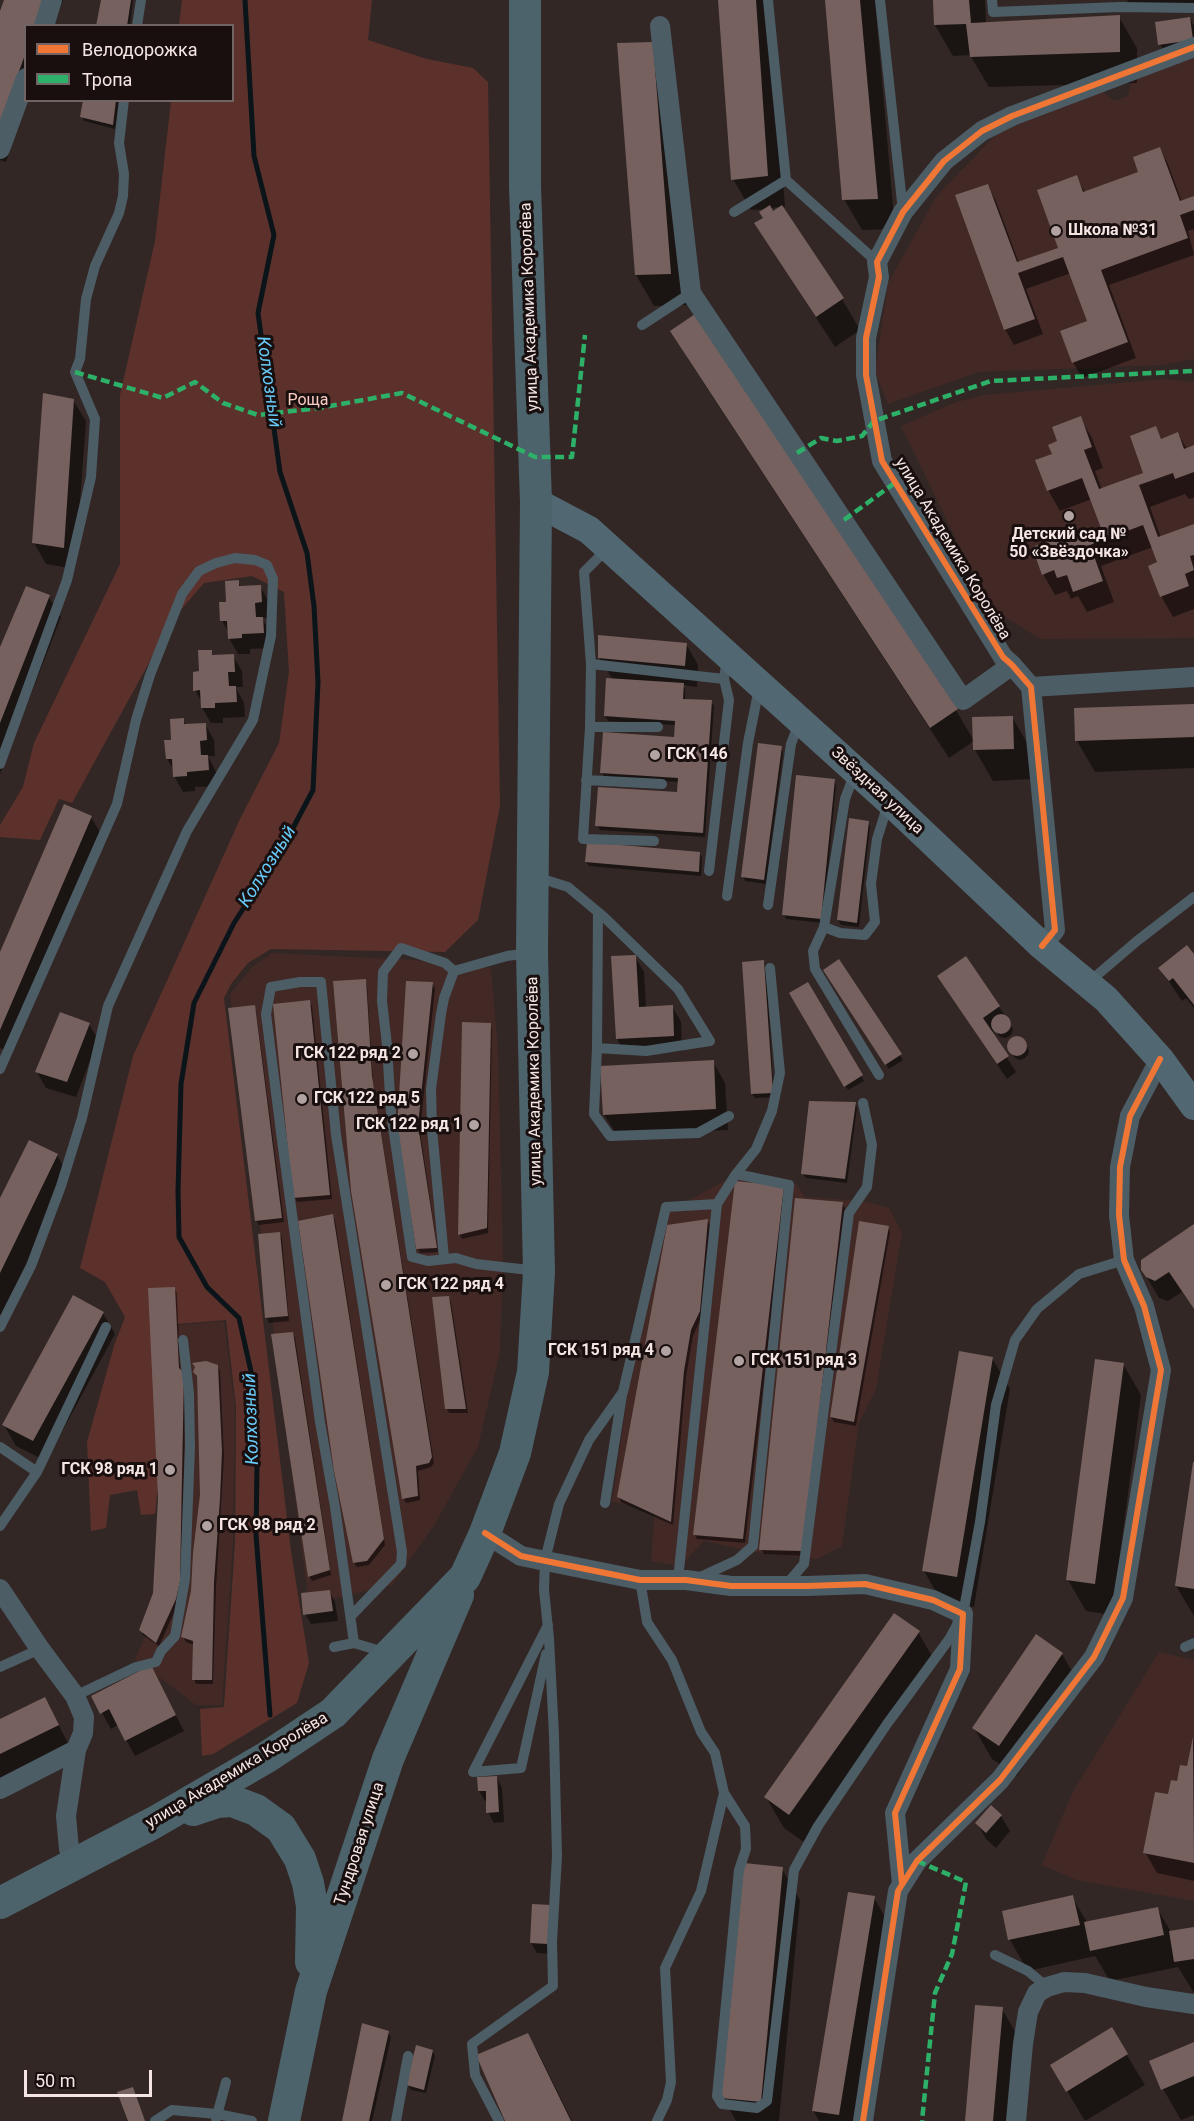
<!DOCTYPE html>
<meta charset="utf-8">
<style>
body{margin:0}
#map{position:relative;width:1194px;height:2121px;overflow:hidden;background:#322725;font-family:Roboto,sans-serif}
canvas{display:block}
.legend{position:absolute;left:24px;top:24px;width:210px;height:78px;box-sizing:border-box;background:#180f0e;border:2px solid #706564;margin:0;padding:8px 10px;list-style:none;font-size:18px;color:#f5e6e4}
.legend li{display:flex;align-items:center;gap:12px;height:30px}
.legend b{width:30px;border:2px solid #706564}
.scale{position:absolute;left:24px;top:2070px;width:128px;height:27px;box-sizing:border-box;border:3px solid #f5e6e4;border-top:0;padding-left:8px;font-size:18px;line-height:21px;white-space:nowrap;color:#f5e6e4;-webkit-text-stroke:4px #180f0e;paint-order:stroke}
</style>
<div id="map">
<canvas width="1194" height="2121"></canvas>
<ul class="legend">
<li><b style="height:8px;background:#f07635"></b>Велодорожка</li>
<li><b style="height:8px;background:#2db169"></b>Тропа</li>
</ul>
<div class="scale">50 m</div>
</div>
<script>
const ctx = document.querySelector('canvas').getContext('2d');
ctx.lineJoin = 'round';
function paint(path, color) { ctx.fillStyle = color; ctx.fill(path, 'evenodd'); }
const shape = rows => new Path2D(rows.map(r => 'M' + r).join(''));
function trace(path, color, width, dash) { ctx.strokeStyle = color; ctx.lineWidth = width; ctx.lineCap = dash ? 'butt' : 'round'; ctx.setLineDash(dash || []); ctx.stroke(path); }
function drawText(font, color, halo, rows, align = 'center') {
  ctx.font = font + ' Roboto,sans-serif'; ctx.lineWidth = 6; ctx.setLineDash([]); ctx.textBaseline = 'middle'; ctx.strokeStyle = halo; ctx.fillStyle = color; for (const [text, x, y, turn = 0] of rows) {
    ctx.save(); ctx.translate(x, y); ctx.rotate((+turn || 0) * Math.PI / 180); ctx.textAlign = isNaN(turn) ? turn : align; if (halo) ctx.strokeText(text, 0, 0); ctx.fillText(text, 0, 0); ctx.restore();
  }
}
const built = shape([
 [1194,53,1194,359,1163,365,979,372,888,404,875,372,888,283,936,197,999,131,1102,91,1114,101,1128,96,1132,79],
 [1165,379,1194,382,1194,638,1040,639,989,607,901,426,956,402,985,395],
 [272,953,414,960,491,968,498,1050,503,1260,500,1352,478,1447,435,1524,392,1585,309,1604,230,994,251,968],
 [730,1178,796,1184,805,1197,863,1201,889,1208,902,1233,876,1389,859,1423,842,1546,817,1559,754,1552,704,1541,680,1566,651,1561,655,1508,612,1502,627,1398,652,1258,669,1211],
 [224,1321,235,1407,233,1543,222,1705,196,1705,135,1659,156,1612,164,1573,155,1327],
 [1159,1652,1194,1660,1194,1901,1076,1880,1042,1865,1072,1793]
]);
const green = shape([
 [182,0,372,0,368,40,427,59,473,68,488,82,500,806,478,920,445,952,271,949,248,963,231,984,224,998,291,1551,309,1663,297,1703,213,1754,202,1756,200,1709,224,1707,235,1543,236,1407,226,1320,154,1326,159,1475,155,1514,141,1515,137,1490,110,1495,106,1528,91,1531,87,1442,114,1346,125,1317,105,1282,80,1268,133,1056,240,819,279,743,289,672,284,592,252,576,204,583,173,619,72,803,59,799,40,840,0,837,0,825,23,787,34,743,120,564,120,395,155,241,171,101,232,100,232,26,179,25]
]);
const shadow = shape([
 [5,0,63,0,54,26,26,26,26,100,27,100,6,162,0,160,0,15],
 [103,0,133,0,130,26,98,26],
 [719,0,770,0,785,207,782,207,842,299,860,330,835,347,771,248,765,219,767,209,751,210,733,179],
 [781,207,773,213,770,208],
 [826,0,875,0,895,229,862,230,844,199],
 [934,0,985,0,986,23,1119,17,1137,48,1137,83,989,87,970,55,953,56,935,25],
 [1127,0,1194,0,1194,6,1132,10],
 [1190,19,1194,26,1194,51,1166,55,1160,44],
 [619,45,670,74,688,305,654,306,636,275],
 [84,100,119,100,115,129,84,121,82,116],
 [1160,149,1168,164,1182,202,1194,198,1194,229,1188,231,1194,255,1109,285,1136,358,1082,378,1073,362,1089,322,1071,273,1026,289,1043,334,1014,345,1005,329,987,185,996,201,1019,263,1059,249,1076,177,1085,192,1140,173],
 [698,315,956,710,974,741,949,758,690,362,672,331],
 [73,400,86,421,75,569,46,564,34,543],
 [1080,418,1092,438,1103,468,1095,471,1102,490,1145,474,1155,428,1162,440,1178,434,1187,449,1194,447,1194,498,1189,499,1185,494,1150,507,1161,538,1194,528,1194,609,1173,617,1161,596,1159,563,1153,547,1101,566,1114,602,1087,612,1078,596,1071,599,1067,591,1055,595,1043,574,1065,543,1103,529,1092,499,1060,511,1048,490,1054,455,1059,442],
 [238,582,241,587,260,586,269,602,270,618,263,618,263,620,271,634,272,648,250,649,250,654,238,654,229,638,229,633,222,621,228,603],
 [49,597,61,617,0,774,0,651],
 [686,644,698,665,697,687,683,685,685,689,685,700,711,702,714,706,705,837,600,830,597,825,678,794,679,782,605,777,602,773,675,738,676,725,608,721,605,716,613,680,599,657],
 [211,651,214,657,233,656,242,671,243,687,236,687,237,690,244,703,245,717,223,718,223,723,211,723,202,708,202,703,195,690],
 [1194,705,1194,768,1095,772,1077,741],
 [1012,717,1030,748,1031,779,993,781,975,750],
 [183,720,186,725,205,724,214,740,215,756,208,756,216,772,217,786,195,787,195,791,183,792,174,776,174,770,167,759],
 [781,748,783,752,766,884,745,881,743,876],
 [834,780,836,785,823,923,786,919,784,915],
 [91,817,103,838,11,1053,0,1048,0,956],
 [868,822,870,827,859,927,841,925,838,920],
 [700,854,702,858,701,876,589,866,586,862],
 [1194,956,1194,1008,1186,998,1182,1001,1160,968],
 [635,957,644,972,646,1008,672,1006,681,1022,682,1051,626,1055,617,1039,613,958],
 [838,961,903,1060,889,1069,825,970],
 [764,962,766,966,774,1097,755,1098,752,1094],
 [365,980,367,985,373,1082,434,1463,431,1467,418,1471,420,1500,406,1503,404,1499,353,1190],
 [407,982,432,984,435,988,420,1131,438,1252,420,1253,418,1248],
 [807,984,864,1081,848,1090,791,994],
 [948,992,999,1007,1008,1019,1013,1030,1011,1035,1006,1038,1000,1037,995,1030,991,1033,1016,1072,1007,1079],
 [309,1002,312,1006,332,1199,297,1202,295,1198],
 [254,1007,256,1011,284,1222,259,1225,257,1221,230,1010],
 [89,1024,98,1040,76,1097,46,1088,37,1072],
 [490,1024,492,1029,488,1233,462,1239,459,1234],
 [1018,1037,1023,1040,1029,1050,1028,1055,1024,1059,1019,1060,1014,1057,1008,1047,1009,1041,1013,1038],
 [713,1062,725,1083,728,1130,617,1135,604,1115],
 [855,1103,857,1108,847,1183,806,1178,803,1174],
 [57,1155,69,1176,0,1317,0,1202],
 [736,1183,786,1192,745,1543,697,1539,694,1534],
 [842,1204,845,1208,804,1556,764,1554,761,1549],
 [332,1215,335,1220,385,1545,369,1565,357,1567,354,1563],
 [707,1221,710,1225,702,1316,693,1336,686,1377,673,1525,621,1502,619,1497],
 [1194,1226,1194,1309,1182,1292,1168,1301,1159,1298,1142,1269],
 [888,1228,890,1232,856,1426,834,1422,831,1417],
 [279,1233,282,1238,289,1321,269,1323,267,1318,259,1235],
 [174,1289,177,1293,180,1372,186,1379,181,1587,178,1604,159,1646,143,1635,141,1630,155,1593],
 [448,1297,451,1302,468,1413,449,1413,447,1409],
 [103,1313,115,1334,46,1461,16,1446,4,1425],
 [292,1333,295,1338,331,1575,312,1581,309,1576],
 [992,1358,1010,1389,974,1607,942,1602,924,1571],
 [1123,1364,1141,1395,1112,1615,1086,1611,1068,1580],
 [217,1366,220,1371,224,1457,216,1588,213,1684,196,1684,194,1679,194,1645,186,1642,183,1637,193,1591,202,1495,197,1377,194,1372],
 [1194,1463,1194,1616,1176,1586],
 [330,1592,335,1602,338,1621,311,1624,305,1614],
 [918,1632,936,1663,808,1845,784,1828,766,1797],
 [1062,1654,1080,1685,1017,1776,992,1759,974,1728],
 [159,1683,184,1731,135,1756,118,1725,111,1729,93,1697],
 [45,1699,70,1747,0,1781,0,1721],
 [1194,1739,1194,1881,1157,1873,1145,1852,1178,1783,1188,1768],
 [479,1778,497,1778,502,1788,504,1822,494,1823,488,1812,487,1801,485,1801,479,1791],
 [991,1807,1001,1816,1010,1831,996,1848,986,1839,977,1823],
 [782,1869,800,1900,779,2121,736,2121,723,2098],
 [1072,1897,1087,1922,1157,1908,1171,1932,1194,1929,1194,1993,1178,1967,1110,1981,1095,1956,1028,1971,1010,1940,1004,1912],
 [874,1898,892,1929,860,2121,819,2121,813,2110],
 [556,1917,554,1954,537,1953,531,1943],
 [1002,2009,1020,2040,1013,2121,967,2121],
 [1111,2029,1145,2085,1085,2121,1052,2066],
 [388,2033,391,2037,372,2121,344,2121],
 [528,2035,540,2056,572,2121,507,2121],
 [1194,2044,1194,2115,1181,2120,1163,2089,1151,2061],
 [432,2051,435,2055,426,2093,411,2090,408,2085]
]);
const stream = shape([
 [245,0,254,156,274,235,258,313,280,472,307,553,314,606,318,682,313,790,283,847,234,923,194,1003,181,1084,178,1191,179,1237,207,1287,239,1318,252,1376,257,1466,256,1535,270,1715]
]);
const building = shape([
 [4,0,44,0,35,26,26,26,26,52,0,124,0,11],
 [101,0,131,0,127,26,96,26],
 [718,0,756,0,768,176,731,180],
 [825,0,860,0,878,199,842,200],
 [933,0,969,0,971,23,1120,15,1120,52,970,57,966,24,934,25],
 [1190,17,1193,40,1158,45,1155,22],
 [653,42,671,274,635,275,617,43],
 [83,100,116,100,113,125,80,117],
 [1160,147,1180,201,1194,196,1194,210,1180,215,1188,238,1101,270,1128,342,1072,363,1060,331,1087,321,1063,257,1018,273,1035,319,1004,330,955,195,988,184,1017,262,1058,248,1037,190,1077,175,1083,192,1138,172,1133,157],
 [770,205,773,211,782,205,844,298,816,317,754,223,763,218,759,212],
 [698,312,958,709,930,728,670,331],
 [43,393,74,399,64,548,32,543],
 [1081,416,1092,447,1084,450,1099,489,1143,473,1130,436,1156,426,1161,439,1178,432,1184,449,1194,445,1194,472,1175,479,1173,473,1139,485,1158,537,1194,524,1194,555,1190,556,1194,570,1185,574,1189,586,1160,597,1148,566,1157,562,1143,525,1090,545,1103,581,1073,592,1067,575,1057,578,1054,570,1042,575,1032,547,1062,536,1064,542,1101,528,1082,478,1047,491,1035,460,1052,454,1048,445,1057,441,1052,427],
 [239,580,239,586,261,585,262,602,255,603,256,617,263,617,264,633,242,634,242,638,228,639,227,621,220,621,219,602,226,602,225,581],
 [26,586,50,595,0,723,0,647],
 [598,635,687,643,685,666,598,658],
 [198,650,212,650,212,655,234,654,235,672,228,672,229,686,236,686,237,702,215,703,215,708,201,708,200,690,193,691,193,672,199,671],
 [606,678,684,683,683,699,712,700,703,833,595,826,598,787,677,792,678,778,600,773,603,732,674,737,675,721,604,716],
 [1194,704,1194,737,1075,741,1074,708],
 [1013,716,1014,749,973,750,972,717],
 [184,718,184,724,206,723,207,740,200,741,201,755,208,755,209,770,187,772,187,776,173,777,172,759,166,759,164,740,171,740,170,719],
 [758,743,782,746,764,880,741,877],
 [796,775,835,779,821,919,782,915],
 [64,804,92,816,0,1030,0,952],
 [849,818,869,821,857,923,837,920],
 [587,842,700,852,699,872,585,862],
 [1187,945,1194,954,1194,1005,1173,978,1169,981,1158,968],
 [636,955,639,1007,673,1005,674,1036,616,1039,611,956],
 [966,956,1000,1006,983,1018,1009,1056,997,1064,937,976],
 [839,959,902,1054,885,1065,823,970],
 [764,960,773,1093,751,1094,742,962],
 [366,979,372,1076,432,1457,429,1463,416,1466,418,1496,402,1499,351,1191,333,981],
 [406,981,433,982,418,1125,437,1248,416,1249,397,1128],
 [808,982,863,1075,844,1087,789,993],
 [310,1000,330,1195,293,1198,273,1004],
 [255,1005,282,1218,255,1221,228,1008],
 [60,1012,90,1023,67,1082,35,1072],
 '991 1024a10 10 0 1 1 20 0a10 10 0 1 1-20 0Z',
 [462,1022,491,1023,487,1228,458,1235],
 '1007 1046a10 10 0 1 1 20 0a10 10 0 1 1-20 0Z',
 [714,1060,716,1109,603,1115,600,1066],
 [809,1101,856,1102,845,1179,801,1174],
 [29,1140,58,1154,0,1273,0,1198],
 [735,1181,784,1186,743,1539,693,1535],
 [795,1198,843,1202,803,1551,759,1550],
 [333,1214,384,1539,367,1561,353,1563,334,1471,298,1221],
 [708,1219,700,1311,691,1330,684,1371,671,1522,617,1497,667,1225],
 [859,1221,889,1226,854,1422,830,1417],
 [1194,1224,1194,1309,1169,1272,1155,1281,1146,1277,1141,1270,1141,1260],
 [280,1232,288,1316,265,1318,258,1234],
 [175,1287,179,1368,184,1373,180,1581,176,1599,156,1643,139,1630,153,1593,158,1498,148,1288],
 [73,1295,104,1312,33,1441,2,1425],
 [449,1296,466,1409,445,1409,432,1297],
 [293,1332,330,1570,308,1577,271,1334],
 [959,1351,993,1357,957,1577,922,1571],
 [1095,1359,1124,1363,1095,1584,1066,1580],
 [206,1361,218,1365,222,1451,220,1499,214,1582,212,1680,192,1680,193,1641,181,1637,191,1591,193,1553,200,1495,197,1376,193,1372,195,1367,192,1363],
 [1193,1462,1194,1462,1194,1589,1175,1586],
 [330,1590,333,1611,303,1615,301,1593],
 [894,1613,920,1631,789,1815,764,1797],
 [1036,1634,1063,1653,999,1746,972,1728],
 [151,1665,176,1715,125,1741,109,1709,100,1714,91,1696],
 [45,1697,59,1725,0,1754,0,1719],
 [1193,1737,1194,1863,1143,1853,1155,1792,1168,1794,1171,1780,1177,1781,1180,1765,1187,1766],
 [497,1776,499,1812,486,1813,486,1791,478,1791,477,1777],
 [991,1805,1002,1815,986,1833,975,1823],
 [744,1863,783,1867,761,2102,721,2098],
 [848,1892,875,1896,839,2115,812,2111],
 [1073,1895,1080,1925,1008,1940,1002,1911],
 [532,1904,551,1905,548,1944,530,1943],
 [1158,1907,1164,1935,1090,1951,1084,1922],
 [1194,1927,1194,1959,1174,1962,1169,1931],
 [975,2005,1003,2007,993,2121,965,2121],
 [362,2023,389,2031,369,2121,342,2121],
 [1112,2027,1128,2054,1066,2092,1050,2065],
 [528,2033,571,2121,505,2121,476,2055],
 [1194,2042,1194,2076,1161,2090,1149,2061],
 [416,2045,433,2050,424,2090,406,2085],
 [133,2087,145,2121,128,2121,117,2092]
]);
const lane = shape([
 [768,0,786,180,877,262],
 [880,0,903,211],
 [992,0,993,12,1119,7,1194,8],
 [137,26,141,0],
 [734,212,786,180],
 [642,325,691,293],
 [608,548,584,572,591,664,590,727,583,839,654,841],
 [591,664,724,679],
 [590,727,658,727],
 [0,764,67,580,91,477,95,419,75,372,80,359,86,299,95,266,119,213,123,196,124,174,119,143,124,100],
 [855,772,845,799,824,927,813,951,815,969,879,1075],
 [586,780,662,784],
 [709,871,729,700,724,679,727,658],
 [536,877,568,887,604,917,678,989,710,1041,646,1051,597,1048,594,1114,610,1136,698,1133,729,1116],
 [727,896,748,743,759,688],
 [768,905,791,744,799,723],
 [824,927,840,933,865,935,875,922,871,884,877,839,888,804],
 [529,953,507,956,454,971,445,963,401,948,383,972,382,1001,387,1045,391,1113,412,1257,428,1261,456,1258,476,1264,538,1271],
 [1089,982,1137,941,1194,897],
 [597,1048,598,912],
 [0,1069,117,804,136,720,150,675,182,594,199,571,216,563,235,558,255,560,267,565,273,579,271,636,253,720,187,831,108,1006,82,1118,61,1186,31,1266,0,1327],
 [736,1174,756,1149,772,1111,780,1073,770,968],
 [444,1258,432,1129,431,1089,441,1014,444,998,454,971],
 [0,1447,37,1472],
 [605,1503,622,1395],
 [0,1526,37,1472,106,1327],
 [698,1578,737,1560,753,1546,789,1185,736,1174,717,1204],
 [640,1580,647,1622,672,1660,701,1732,715,1753,724,1793,745,1826,746,1849,739,1870,717,2096,722,2104,757,2108,767,2101,794,1870,818,1826,887,1724,950,1638,963,1614,980,1522,996,1405,1015,1340,1037,1309,1079,1274,1124,1260],
 [785,1586,804,1564,849,1213,867,1187,872,1145,863,1103],
 [351,1616,401,1564,402,1552,336,1135,321,982,300,982,271,987,266,1014,282,1140,320,1422,335,1507,354,1643,387,1653],
 [334,1647,354,1643],
 [1185,1647,1194,1643],
 [546,1654,521,1768,473,1772,548,1625],
 [0,1667,40,1649],
 [75,1696,136,1667,156,1662,161,1651,175,1636,185,1579,190,1446,189,1393,183,1340],
 [995,1955,1028,1971,1047,1987],
 [216,2119,226,2082],
 [155,2121,172,2110,217,2114,252,2121],
 [396,2121,408,2056],
 [499,2121,475,2075,472,2044,553,1986,552,1942,557,1856,554,1735,549,1638,544,1590,545,1560,559,1504,589,1440,623,1392,666,1207,717,1204,678,1580],
 [657,2121,667,2100,671,2082,665,1968,701,1891,724,1793]
]);
const street = shape([
 [44,26,52,0],
 [660,26,691,293,963,700,1012,665],
 [0,149,26,78],
 [1031,687,1194,677],
 [1042,946,1055,930,1031,687,1012,665,1003,657,882,461,866,375,866,338,879,277,877,262,903,212,944,161,982,131,1012,116,1194,47],
 [485,1533,521,1556,640,1580,686,1580,731,1586,807,1586,865,1584,933,1600,963,1614,960,1669,895,1813,902,1884],
 [0,1589,40,1649,75,1696,84,1717,83,1733,76,1750,66,1816,69,1849,74,1863],
 [0,1789,76,1750],
 [863,2121,898,1891,917,1861,1000,1780,1094,1657,1123,1598,1161,1370,1144,1306,1124,1260,1119,1215,1120,1167,1130,1116,1160,1059],
 [1016,2121,1023,2044,1028,2012,1037,1993,1047,1987,1064,1982,1085,1983,1146,1997,1194,2004]
]);
const secondary = shape([
 [536,502,589,530,889,801,1042,946,1106,999,1160,1059,1194,1106]
]);
const primary = shape([
 [193,1810,217,1802,232,1801,256,1810,281,1828,300,1859,308,1883,312,1906,311,1962],
 [0,1903,155,1822,267,1757,333,1713,465,1577,485,1533,515,1453,533,1372,539,1272,532,953,536,502,525,186,525,0],
 [284,2121,311,1991,388,1759,458,1595]
]);
const quiet = shape([
 [75,372,163,398,195,382,223,403,258,415,319,408,402,393,535,457,572,457,585,335],
 [797,453,821,438,837,441,862,436,874,421,991,381,1194,371],
 [844,520,896,482],
 [917,1861,966,1882,952,1954,935,1993,922,2121]
]);
const cycleway = shape([
 [1042,946,1055,930,1031,687,1012,665,1003,657,882,461,866,375,866,338,879,277,877,262,903,212,944,161,982,131,1012,116,1194,47],
 [485,1533,521,1556,640,1580,686,1580,731,1586,807,1586,865,1584,933,1600,963,1614,960,1669,895,1813,902,1884],
 [863,2121,898,1891,917,1861,1000,1780,1094,1657,1123,1598,1161,1370,1144,1306,1124,1260,1119,1215,1120,1167,1130,1116,1160,1059]
]);
const markers = [
 [1056,231,6,"#b1a3a1"],
 [1069,516,6,"#b1a3a1"],
 [655,755,6,"#b1a3a1"],
 [413,1054,6,"#b1a3a1"],
 [302,1099,6,"#b1a3a1"],
 [474,1125,6,"#b1a3a1"],
 [386,1285,6,"#b1a3a1"],
 [666,1351,6,"#b1a3a1"],
 [739,1361,6,"#b1a3a1"],
 [170,1470,6,"#b1a3a1"],
 [207,1526,6,"#b1a3a1"]
];
const poiNames = [
 ["Школа №31",1068,231],
 ["Детский сад №",1069,535,"center"],
 ["50 «Звёздочка»",1069,553,"center"],
 ["ГСК 146",667,755],
 ["ГСК 122 ряд 2",401,1054,"right"],
 ["ГСК 122 ряд 5",314,1099],
 ["ГСК 122 ряд 1",462,1125,"right"],
 ["ГСК 122 ряд 4",398,1285],
 ["ГСК 151 ряд 4",654,1351,"right"],
 ["ГСК 151 ряд 3",751,1361],
 ["ГСК 98 ряд 1",158,1470,"right"],
 ["ГСК 98 ряд 2",219,1526]
];
const streetNames = [
 ["улица Академика Королёва",530,307,-92],
 ["улица Академика Королёва",952,549,59],
 ["Звёздная улица",877,791,43],
 ["улица Академика Королёва",535,1081,-91],
 ["улица Академика Королёва",237,1771,-31],
 ["Тундровая улица",360,1844,-72]
];
const parkNames = [
 ["Роща",308,401]
];
const waterNames = [
 ["Колхозный",268,382,82],
 ["Колхозный",268,867,-58],
 ["Колхозный",252,1419,-92]
];
paint(built, '#422926');
paint(green, '#5c312b');
paint(shadow, '#0007');
trace(stream, '#0a1419', 5);
paint(building, '#76615e');
trace(lane, '#4c5d66', 10);
trace(street, '#4c5d66', 20);
trace(secondary, '#516772', 28);
trace(primary, '#4c636c', 32);
trace(quiet, '#2db169', 4.5, [9, 4.5]);
trace(cycleway, '#f07635', 6);
for (const [x, y, r, color] of markers) { const dot = new Path2D(); dot.arc(x, y, r, 0, 2 * Math.PI); ctx.fillStyle = color; ctx.fill(dot); trace(dot, '#180f0e', 2); }
drawText('bold 16px', '#f5e6e4', '#180f0e', poiNames, 'left');
drawText('16px', '#f5e6e4', '#180f0e', streetNames);
drawText('16px', '#fbcac2', '#180f0e', parkNames);
drawText('italic 18px', '#69cbfa', '#180f0e', waterNames);
</script>
